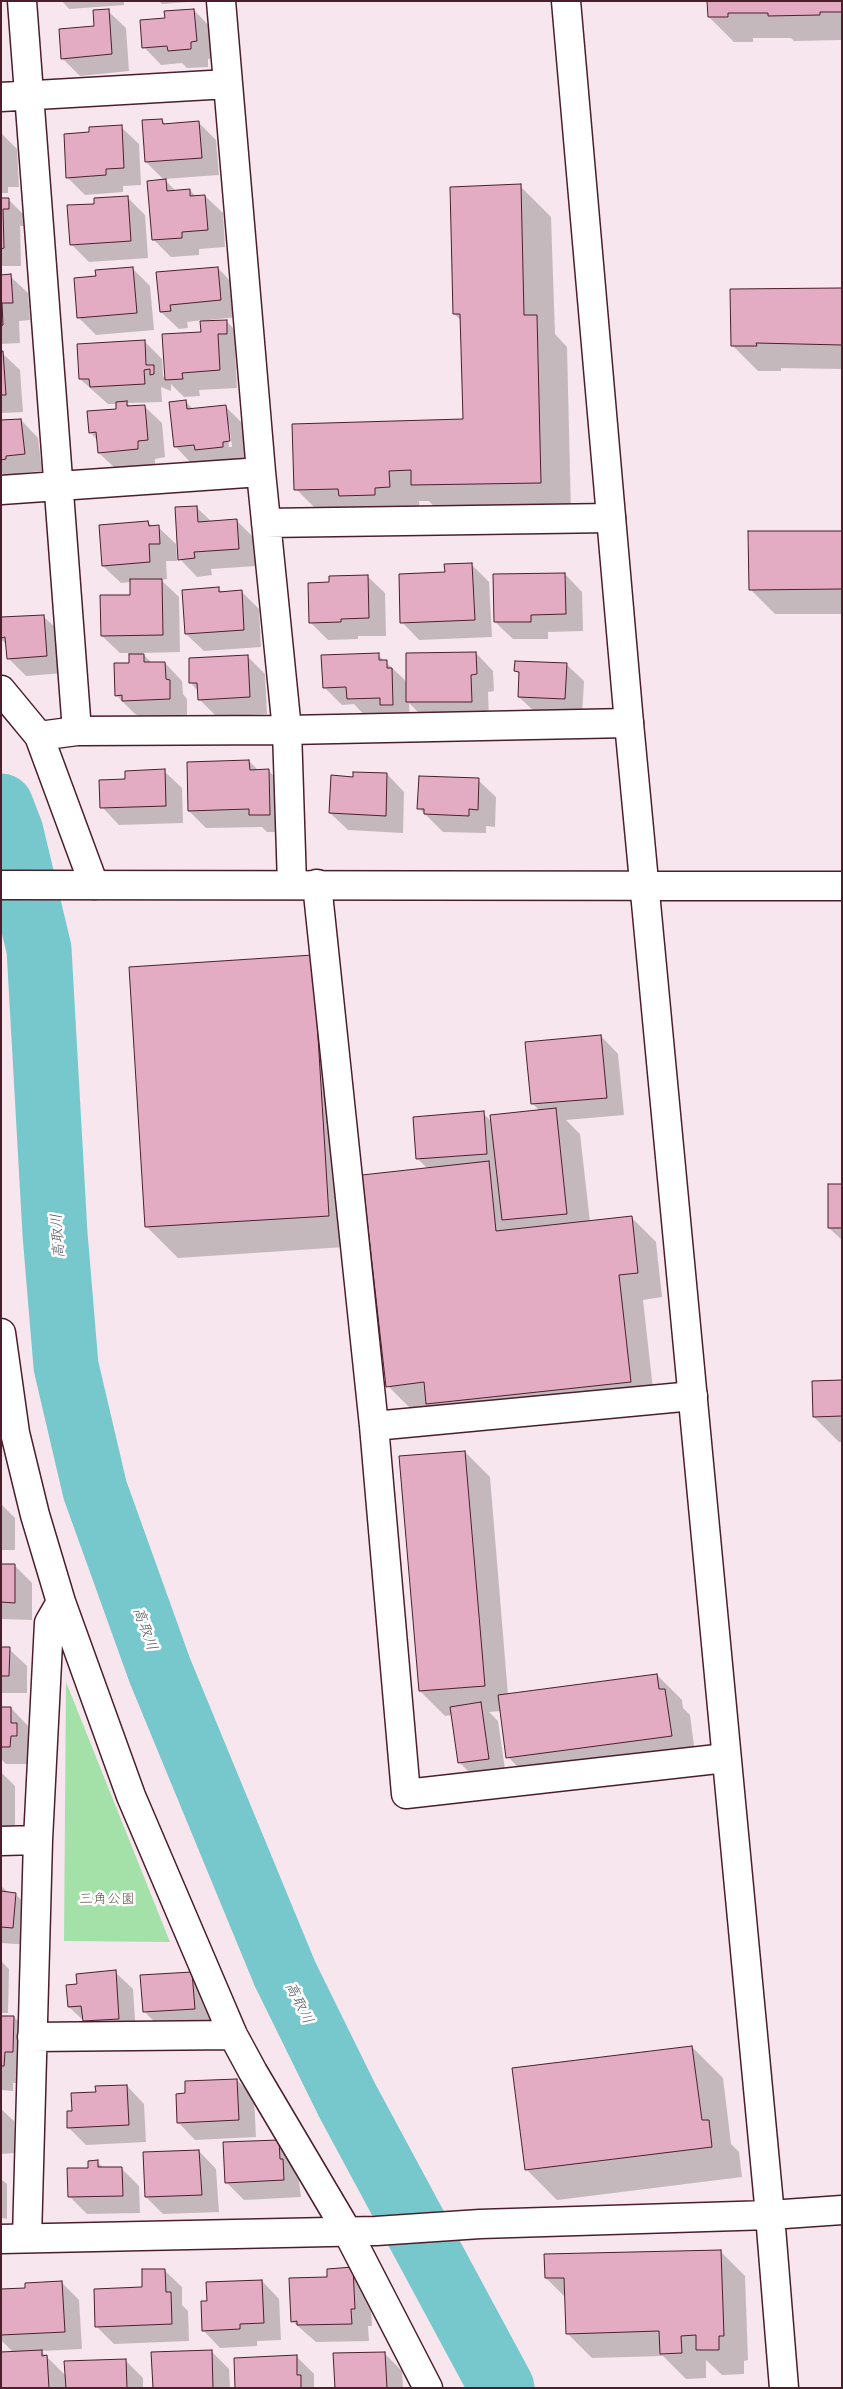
<!DOCTYPE html>
<meta charset="utf-8">
<style>
body{margin:0}
#map{position:relative;width:843px;height:2389px;overflow:hidden;background:#f7e6ed;font-family:Delius,sans-serif}
canvas{display:block}
.frame{position:absolute;inset:0;border:2px solid #4a1f2b;pointer-events:none}
</style>
<div id="map">
<canvas width="843" height="2389"></canvas>
<div class="frame"></div>
</div>
<script>
const ctx = document.querySelector('canvas').getContext('2d');
ctx.lineJoin = 'round';
function paint(path, color) { ctx.fillStyle = color; ctx.fill(path, 'evenodd'); }
const shape = rows => new Path2D(rows.map(r => 'M' + r).join(''));
function trace(path, color, width, dash) { ctx.strokeStyle = color; ctx.lineWidth = width; ctx.lineCap = dash ? 'butt' : 'round'; ctx.setLineDash(dash || []); ctx.stroke(path); }
function drawText(font, color, halo, rows, align = 'center') {
  ctx.font = font + ' Delius,"Klee One",sans-serif'; ctx.lineWidth = 5; ctx.setLineDash([]); ctx.textBaseline = 'middle'; ctx.strokeStyle = halo; ctx.fillStyle = color; for (const [text, x, y, turn = 0] of rows) {
    ctx.save(); ctx.translate(x, y); ctx.rotate((+turn || 0) * Math.PI / 180); ctx.textAlign = isNaN(turn) ? turn : align; if (halo) ctx.strokeText(text, 0, 0); ctx.fillText(text, 0, 0); ctx.restore();
  }
}
const green = shape([
 [66,1682,170,1942,64,1941]
]);
const shadow = shape([
 [62,1,124,1,124,5,69,9],
 [159,1,200,1,162,4],
 [709,1,842,1,842,40,794,41,791,38,753,38,753,42,734,42,709,17],
 [194,10,211,28,214,58,208,59,208,67,187,68,182,63,161,65,144,47,166,19],
 [108,11,126,28,129,71,80,76,62,58,95,28],
 [162,120,166,125,199,123,216,140,219,175,164,179,176,191,190,190,196,197,205,196,223,213,225,247,199,249,199,255,171,257,153,239,165,181,146,162],
 [121,127,139,144,141,185,123,186,123,192,85,195,67,177,90,134],
 [1,133,17,149,19,187,8,187,8,193,1,193],
 [520,186,551,217,555,334,567,347,571,513,443,516,429,501,419,501,420,518,327,520,296,489,464,421,462,321,454,314],
 [127,197,145,215,148,258,89,262,72,245,95,205],
 [1,199,8,199,26,217,26,226,20,226,21,266,1,266],
 [132,268,150,286,154,330,96,335,79,318,97,278],
 [218,268,235,286,238,317,209,320,209,322,226,321,244,339,244,351,235,351,237,388,199,390,200,396,184,397,171,384,171,391,161,387,162,402,127,403,131,407,144,406,162,423,165,457,155,459,155,467,117,470,99,453,98,441,90,432,118,410,117,404,108,404,80,379,144,341,162,359,163,376,166,380,203,333,202,320,187,322,188,328,179,329,161,312],
 [1,276,10,276,28,293,30,320,19,321,20,343,1,344],
 [842,289,842,369,781,368,781,371,758,371,733,346],
 [1,352,20,370,23,412,1,413],
 [186,402,194,410,225,406,243,424,247,458,240,460,240,464,192,464,175,446],
 [227,424,229,424,232,447,229,447],
 [21,420,38,438,42,471,23,473,23,476,7,478,1,472,1,422],
 [196,507,212,522,237,521,254,538,256,566,211,569,212,575,197,577,180,559],
 [148,522,153,527,158,527,176,544,177,561,166,561,167,579,161,580,179,597,180,652,142,653,152,663,165,663,182,681,183,694,187,699,187,717,141,718,134,713,116,695,131,664,130,653,120,653,102,636,132,596,131,582,121,583,103,566],
 [842,532,842,614,775,614,750,589],
 [472,565,489,582,492,637,419,640,402,622,446,573],
 [565,574,582,592,583,631,548,632,548,639,513,639,495,622],
 [367,576,385,593,386,636,358,636,358,639,328,640,310,622,330,584],
 [218,588,223,593,241,591,259,609,261,647,204,651,186,634],
 [43,616,61,633,64,673,26,676,8,658,7,645,1,639,1,619],
 [476,653,493,671,494,691,488,692,489,719,425,719,409,703,410,722,365,716,354,704,342,705,324,687,378,655,404,679,408,686],
 [247,656,265,674,267,714,217,717,199,699,198,691,191,683],
 [566,664,584,681,582,716,537,714,519,697,520,675,516,671],
 [249,761,259,771,268,770,286,788,287,832,267,832,262,827,206,828,189,811],
 [164,771,182,788,183,823,119,825,102,807],
 [387,774,404,792,403,833,348,830,330,813,354,778],
 [478,780,496,797,495,827,486,826,486,833,443,832,419,808],
 [312,957,343,988,360,1246,178,1258,147,1227],
 [601,1036,618,1054,624,1115,566,1120,580,1134,590,1222,631,1217,656,1242,662,1297,643,1300,655,1407,413,1411,388,1386,428,1169,417,1158,483,1113,492,1122,540,1111,533,1104],
 [842,1186,842,1240,829,1228],
 [842,1381,842,1442,839,1442,814,1417],
 [465,1452,490,1477,508,1695,657,1675,682,1700,683,1708,690,1715,696,1761,533,1782,508,1757,501,1711,489,1712,498,1721,506,1776,477,1780,459,1762,452,1715,445,1716,420,1691],
 [1,1504,15,1518,15,1550,1,1550],
 [1,1565,15,1566,32,1583,32,1620,1,1619],
 [1,1648,9,1649,27,1666,27,1693,1,1693],
 [1,1708,11,1708,28,1726,28,1736,34,1742,34,1753,28,1753,27,1764,6,1764,1,1759],
 [1,1772,15,1786,15,1827,1,1827],
 [1,1886,9,1893,15,1894,33,1911,30,1945,1,1943],
 [1,1961,9,1969,8,2013,1,2013],
 [115,1972,133,1989,136,2036,87,2024,69,2007,78,1985],
 [192,1973,209,1991,212,2026,161,2029,144,2011],
 [1,2017,14,2017,31,2035,21,2083,13,2083,13,2091,1,2090],
 [692,2047,723,2078,731,2144,739,2152,742,2177,557,2200,526,2169],
 [237,2080,254,2098,256,2137,195,2140,178,2122,186,2095],
 [127,2086,144,2104,146,2142,86,2145,68,2127,73,2112],
 [1,2109,14,2121,15,2153,1,2154],
 [278,2142,296,2159,301,2197,244,2200,226,2182],
 [199,2151,216,2169,219,2212,163,2214,146,2197],
 [97,2162,104,2168,121,2168,139,2186,140,2213,87,2214,69,2196],
 [1,2179,7,2184,7,2219,1,2218],
 [720,2251,745,2276,748,2360,744,2361,744,2374,722,2375,706,2360,706,2378,686,2379,663,2356,592,2358,567,2333,566,2298,546,2278],
 [352,2269,370,2286,372,2326,368,2326,369,2341,316,2342,292,2321,329,2278],
 [164,2270,182,2287,182,2305,188,2311,189,2341,114,2344,97,2327],
 [262,2281,279,2299,281,2340,257,2341,257,2346,220,2348,203,2330],
 [62,2283,79,2300,82,2349,41,2351,66,2376,125,2360,143,2378,143,2388,1,2388,14,2353,1,2340,1,2290,26,2289],
 [211,2351,229,2369,230,2388,154,2388],
 [384,2353,402,2371,403,2388,336,2388],
 [296,2356,314,2374,314,2388,236,2388]
]);
const river = shape([
 [1,806,11,832,39,949,55,1234,66,1366,95,1490,160,1671,285,1974,347,2100,502,2388]
]);
const building = shape([
 [707,1,842,1,842,12,820,12,820,15,768,16,768,13,728,13,728,17,708,17,707,1],
 [109,9,112,54,61,59,59,29,94,26,93,10,109,9],
 [194,9,197,41,191,42,191,49,168,51,167,46,142,48,140,20,165,18,164,11,194,9],
 [162,119,163,124,199,121,202,158,145,162,142,120,162,119],
 [122,125,124,168,106,169,106,175,66,178,64,134,89,132,89,127,122,125],
 [166,179,167,191,190,189,190,196,205,195,208,230,182,232,182,238,152,240,147,181,166,179],
 [521,184,524,315,537,315,541,483,411,485,411,470,389,471,390,487,375,488,375,495,339,496,338,489,294,490,292,424,463,419,460,314,453,314,450,187,521,184],
 [128,196,131,241,70,245,67,205,94,204,94,198,128,196],
 [1,198,9,198,9,209,3,209,4,248,1,249,1,198],
 [133,267,137,313,77,318,74,278,96,276,95,270,133,267],
 [218,267,221,300,170,305,171,311,160,312,156,272,218,267],
 [11,274,13,303,2,303,3,325,1,326,1,275,11,274],
 [842,288,842,345,756,343,757,346,731,346,730,289,842,288],
 [227,320,227,334,218,334,220,370,182,373,183,379,165,380,162,334,201,332,200,321,227,320],
 [145,340,146,365,154,365,154,374,150,375,150,369,144,370,145,384,90,387,89,379,79,379,77,344,145,340],
 [1,351,3,351,6,395,1,395,1,351],
 [186,400,187,409,226,405,230,441,223,442,223,447,195,450,194,445,174,447,169,402,186,400],
 [127,401,127,406,145,405,148,440,138,441,138,449,98,453,96,432,89,433,87,411,116,409,116,402,127,401],
 [21,419,25,454,6,456,6,459,1,460,1,420,21,419],
 [197,506,198,522,237,519,239,549,194,552,195,558,178,560,175,507,197,506],
 [148,521,149,526,159,525,160,544,149,544,150,562,102,566,99,525,148,521],
 [748,531,842,531,842,589,749,590,748,531],
 [472,563,475,620,400,623,399,574,445,572,444,564,472,563],
 [565,573,566,614,531,615,531,622,494,622,493,574,565,573],
 [368,575,369,618,341,619,341,622,309,623,308,583,329,582,329,576,368,575],
 [130,579,162,579,163,635,101,636,100,595,130,595,130,579],
 [219,587,219,592,242,590,244,630,185,634,182,590,219,587],
 [44,615,47,656,7,659,5,637,1,638,1,617,44,615],
 [476,652,477,674,471,675,472,702,406,702,406,653,476,652],
 [379,653,379,660,387,660,387,668,392,668,393,705,380,705,380,698,347,699,346,687,323,688,321,655,379,653],
 [129,654,144,654,144,662,165,662,166,679,170,680,170,699,122,701,122,695,115,696,114,663,129,663,129,654],
 [248,655,250,697,198,700,197,683,189,683,189,658,248,655],
 [515,661,567,663,565,699,518,697,519,672,514,671,515,661],
 [249,760,250,770,269,769,270,815,249,815,249,809,188,811,187,762,249,760],
 [165,769,166,806,100,808,99,780,125,779,125,771,165,769],
 [353,772,387,773,386,816,329,813,331,775,353,777,353,772],
 [419,776,479,778,478,810,469,809,469,816,424,814,424,809,417,809,419,776],
 [313,955,329,1216,145,1227,129,967,313,955],
 [601,1035,607,1098,531,1104,525,1042,601,1035],
 [556,1108,567,1214,502,1220,490,1115,556,1108],
 [484,1111,487,1154,416,1159,413,1117,484,1111],
 [489,1161,496,1231,632,1216,638,1273,619,1275,631,1382,426,1404,424,1382,386,1387,362,1175,489,1161],
 [828,1184,842,1184,842,1228,828,1228,828,1184],
 [842,1380,842,1416,813,1417,812,1381,842,1380],
 [465,1451,485,1686,419,1691,399,1456,465,1451],
 [1,1564,15,1564,15,1603,1,1602,1,1564],
 [1,1647,10,1647,9,1676,1,1676,1,1647],
 [657,1674,659,1689,665,1689,672,1736,506,1758,498,1695,657,1674],
 [481,1702,489,1759,458,1763,450,1707,481,1702],
 [1,1707,11,1707,11,1723,17,1723,17,1736,11,1736,10,1747,1,1747,1,1707],
 [1,1891,16,1893,13,1928,1,1927,1,1891],
 [116,1970,119,2019,83,2021,81,2006,68,2007,66,1985,77,1984,76,1974,116,1970],
 [192,1972,195,2009,143,2012,140,1975,192,1972],
 [1,2016,14,2016,13,2052,5,2052,4,2066,1,2066,1,2016],
 [692,2046,702,2120,709,2120,712,2147,525,2170,512,2068,692,2046],
 [237,2079,239,2120,177,2123,176,2094,185,2093,185,2081,237,2079],
 [127,2085,129,2125,67,2128,67,2111,72,2111,71,2093,96,2092,95,2086,127,2085],
 [279,2140,280,2159,283,2159,284,2180,225,2183,223,2142,279,2140],
 [199,2150,202,2195,145,2197,143,2152,199,2150],
 [98,2160,98,2167,122,2167,123,2196,68,2197,67,2168,88,2168,88,2161,98,2160],
 [721,2250,724,2336,719,2336,719,2350,696,2350,696,2335,681,2336,682,2353,660,2354,659,2331,566,2334,564,2278,545,2278,544,2254,721,2250],
 [353,2267,355,2309,351,2309,352,2324,297,2325,297,2321,291,2322,289,2278,327,2277,327,2269,353,2267],
 [142,2269,165,2269,166,2292,171,2292,172,2324,95,2327,94,2289,142,2287,142,2269],
 [262,2280,264,2323,240,2324,240,2329,202,2331,201,2301,207,2301,206,2282,262,2280],
 [62,2281,65,2332,1,2335,1,2289,25,2288,25,2283,62,2281],
 [42,2350,42,2356,47,2355,49,2388,1,2388,1,2352,42,2350],
 [212,2350,213,2388,153,2388,151,2352,212,2350],
 [385,2352,387,2388,335,2388,333,2353,385,2352],
 [297,2355,297,2375,301,2375,301,2388,235,2388,234,2358,297,2355],
 [126,2359,127,2388,66,2388,64,2361,126,2359]
]);
const minor = shape([
 [22,1,77,731],
 [221,1,261,472,287,730,292,884],
 [1,97,228,84],
 [1,490,261,472],
 [266,523,611,518],
 [1,690,39,736,94,885],
 [39,736,77,731,287,730,629,723],
 [317,884,374,1426,406,1794,726,1758],
 [1,1333,15,1433,35,1515,61,1602,131,1796,233,2035,253,2072,347,2231,428,2388],
 [374,1426,693,1396],
 [1,1841,38,1840],
 [32,2037,233,2035],
 [27,2238,38,1840,49,1623,61,1602]
]);
const tertiary = shape([
 [566,1,629,723,770,2215,784,2388],
 [1,885,842,886],
 [1,2239,376,2231,480,2224,770,2215,842,2210]
]);
const parkNames = [
 ["三角公園",107,1899]
];
const waterNames = [
 ["高取川",58,1236,-94],
 ["高取川",145,1629,70],
 ["高取川",299,2003,64]
];
paint(green, '#a3e1a8');
paint(shadow, '#0003');
trace(river, '#76c8cd', 65);
paint(building, '#e3acc2');
trace(building, '#4a1f2b', 1);
trace(minor, '#4a1f2b', 31);
trace(tertiary, '#4a1f2b', 31);
trace(minor, '#fff', 28);
trace(tertiary, '#fff', 28);
drawText('14px', '#655950', '#fff', parkNames);
drawText('italic 15px', '#595a64', '#fff', waterNames);
</script>
